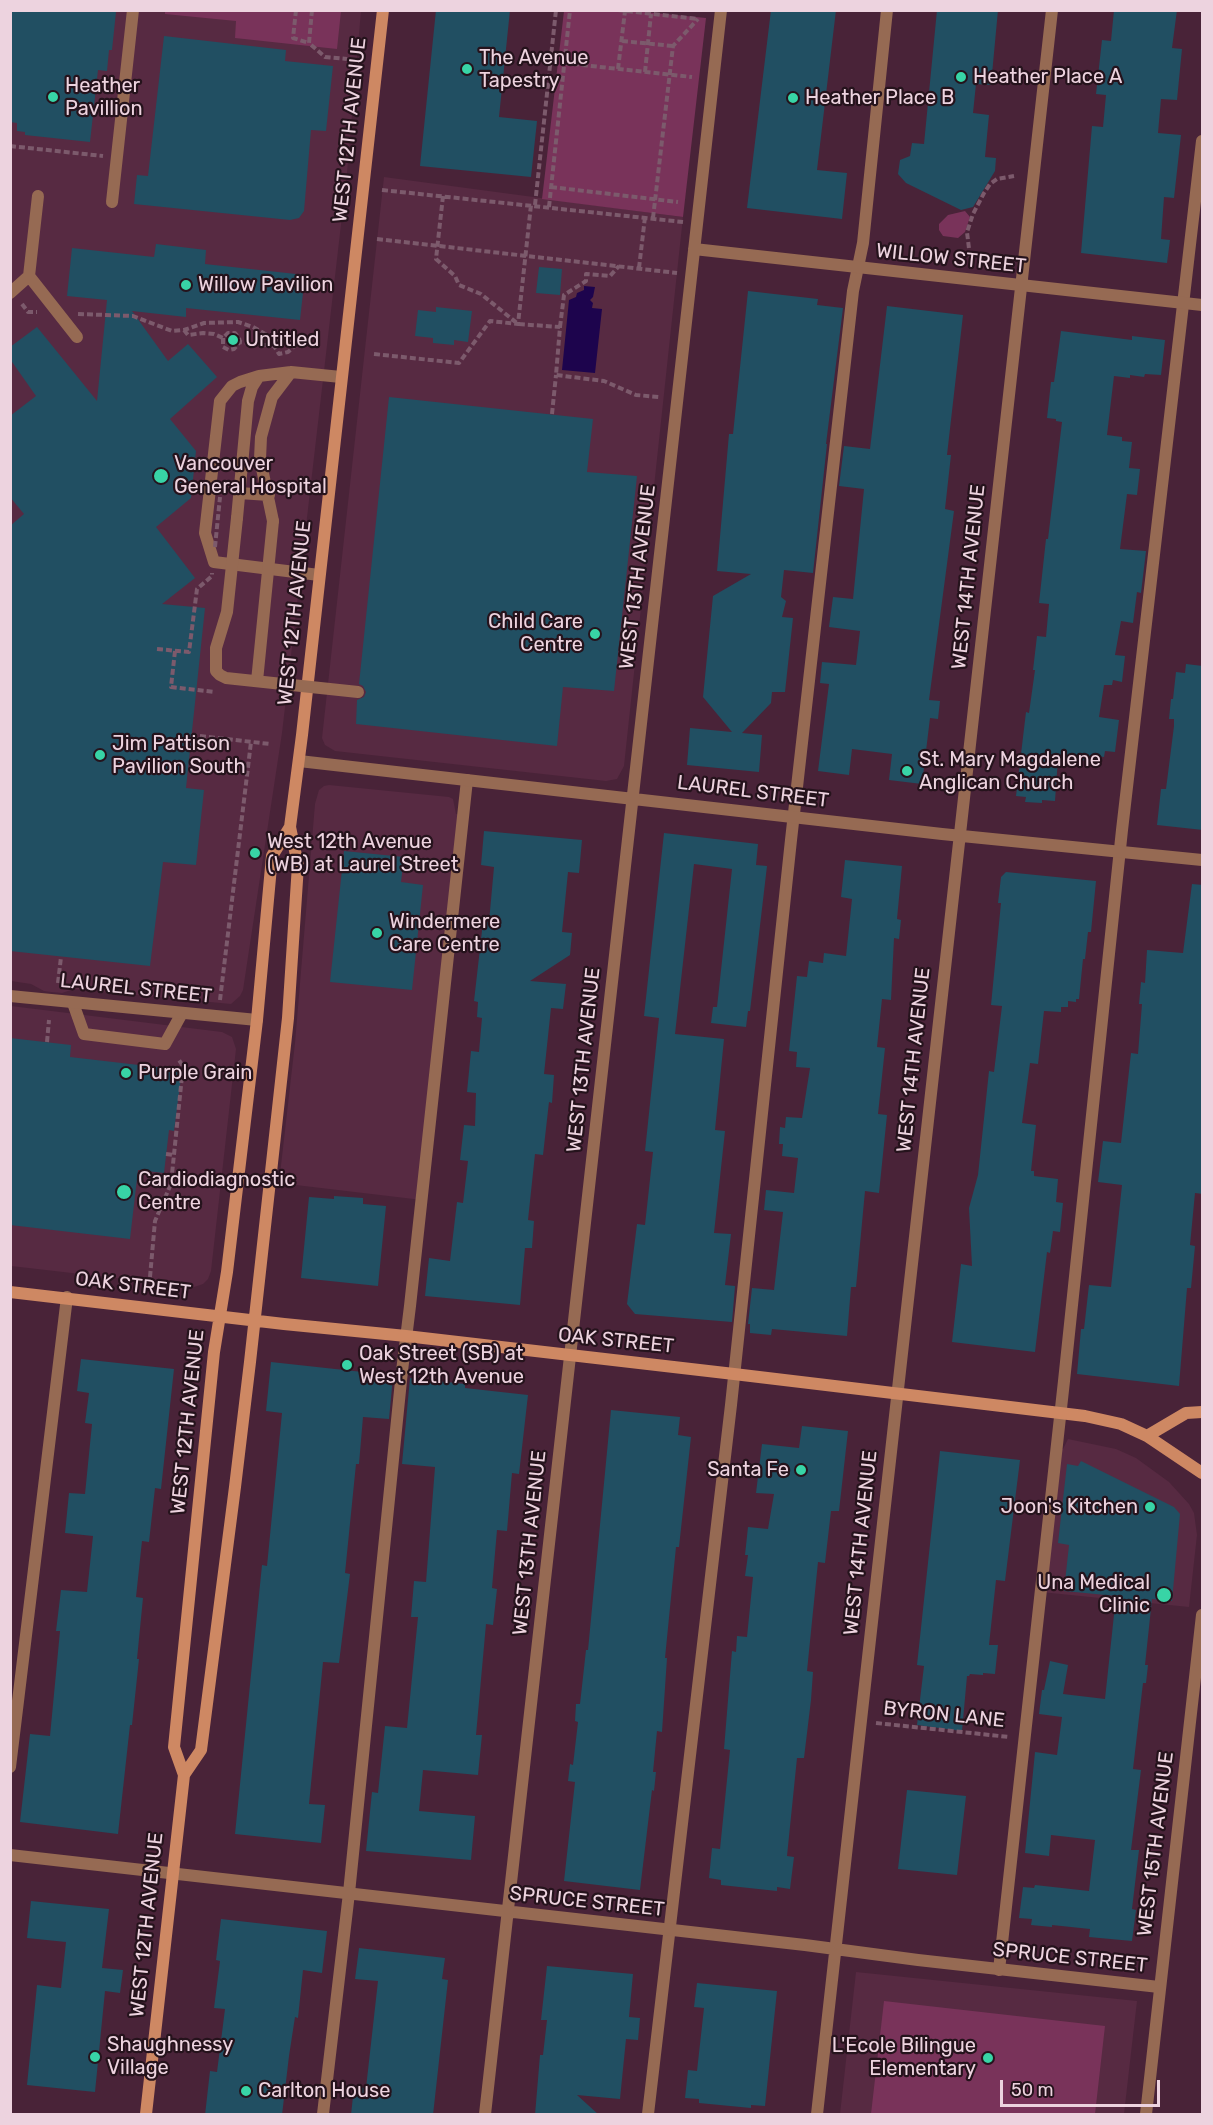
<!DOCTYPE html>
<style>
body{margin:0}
#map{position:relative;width:1213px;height:2125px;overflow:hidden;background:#492338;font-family:Rubik,sans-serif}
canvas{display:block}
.frame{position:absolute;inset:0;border:12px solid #edd3df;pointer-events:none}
.scale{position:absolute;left:1000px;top:2080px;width:160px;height:27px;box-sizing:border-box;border:3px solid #edd3df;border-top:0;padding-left:8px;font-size:18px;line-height:21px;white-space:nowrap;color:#edd3df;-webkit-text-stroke:4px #25131c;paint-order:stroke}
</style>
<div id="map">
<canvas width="1213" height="2125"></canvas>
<div class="frame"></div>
<div class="scale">50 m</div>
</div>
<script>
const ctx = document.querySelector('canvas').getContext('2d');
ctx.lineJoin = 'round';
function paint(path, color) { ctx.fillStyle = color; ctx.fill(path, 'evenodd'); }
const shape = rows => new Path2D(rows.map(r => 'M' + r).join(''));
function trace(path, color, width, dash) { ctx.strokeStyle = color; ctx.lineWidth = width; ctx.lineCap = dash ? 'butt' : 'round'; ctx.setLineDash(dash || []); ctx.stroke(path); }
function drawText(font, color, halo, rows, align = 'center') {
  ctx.font = font + ' Rubik,sans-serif'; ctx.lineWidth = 4.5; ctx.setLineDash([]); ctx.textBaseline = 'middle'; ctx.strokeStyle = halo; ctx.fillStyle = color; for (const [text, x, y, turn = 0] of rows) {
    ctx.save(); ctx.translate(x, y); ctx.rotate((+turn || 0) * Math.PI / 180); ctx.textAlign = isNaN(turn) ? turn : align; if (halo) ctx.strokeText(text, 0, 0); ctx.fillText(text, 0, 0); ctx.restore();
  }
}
const built = shape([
 [11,11,361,11,347,173,282,733,243,990,240,996,231,1004,74,989,62,993,51,992,44,991,31,984,11,981],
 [384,177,683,217,624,766,617,779,606,781,335,751,325,745,322,738],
 [329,785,449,797,453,799,456,814,464,815,422,1200,279,1183,295,1043,315,804,319,790,324,786],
 [11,1006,222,1032,232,1037,236,1049,211,1271,208,1279,203,1284,194,1287,11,1266],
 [1068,1439,1116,1449,1136,1458,1169,1482,1189,1504,1194,1513,1197,1535,1189,1607,1041,1592,1056,1448,1063,1449],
 [856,1972,1137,2001,1124,2114,840,2114]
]);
const green = shape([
 [165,11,341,11,337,49,235,38,236,21,165,14],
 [564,11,635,11,706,18,683,217,542,199],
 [965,211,970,217,965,232,958,238,943,236,939,230,939,224,948,215],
 [884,2001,1105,2026,1095,2114,871,2114]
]);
const water = shape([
 [584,286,595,287,593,297,590,300,593,303,592,308,602,309,595,373,562,370,569,300,576,297,577,293,584,290]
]);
const building = shape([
 [10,10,116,12,112,50,109,50,107,71,98,70,90,142,25,135,25,132,17,131,17,123,10,122],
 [436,10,510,10,499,117,537,121,531,177,420,166],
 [771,10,836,10,817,170,847,173,842,219,747,208],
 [937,10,998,10,991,85,976,84,973,113,989,115,985,157,996,158,995,171,973,207,961,210,906,183,898,174,900,160,910,156,912,143,924,144],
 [1114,10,1177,10,1172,48,1182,49,1177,100,1161,99,1158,133,1181,135,1174,198,1164,197,1161,239,1170,240,1167,263,1081,253,1092,126,1103,127,1106,95,1096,94,1102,40,1111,41],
 [164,36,286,50,285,61,333,66,326,131,311,130,304,211,299,218,290,220,134,204,137,175,148,176],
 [156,244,206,250,205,264,305,275,300,320,186,308,186,317,132,311,168,361,188,344,217,377,170,419,196,451,191,498,156,527,195,578,162,604,205,608,186,788,204,790,196,865,163,862,150,966,10,951,10,526,24,514,10,497,10,416,36,396,10,359,10,347,37,327,97,401,107,300,67,296,72,248,154,257],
 [539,267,562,269,560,295,536,293],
 [748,291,818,299,817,305,843,308,826,444,827,444,813,573,784,570,781,597,786,601,782,617,793,618,785,692,772,692,771,703,742,733,762,735,759,772,687,765,690,728,732,732,703,697,713,596,751,574,717,571,729,434,733,434],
 [887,306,963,315,947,455,951,455,945,509,954,511,929,700,940,701,938,719,930,718,922,784,889,780,892,754,852,749,849,775,818,771,829,684,820,683,822,662,856,665,860,631,829,627,833,597,853,599,864,489,839,486,844,446,870,449],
 [436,307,472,311,468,342,454,340,454,345,433,343,433,338,415,336,418,310,436,312],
 [1061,331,1132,340,1132,336,1165,340,1161,375,1145,374,1144,377,1130,375,1130,378,1114,376,1107,435,1122,437,1122,441,1132,442,1129,468,1140,469,1137,495,1127,494,1120,549,1146,551,1141,593,1137,592,1133,623,1121,621,1115,655,1125,656,1122,682,1113,680,1112,685,1104,685,1099,717,1119,720,1115,752,1105,751,1104,757,1091,755,1090,761,1058,758,1055,801,1042,800,1042,803,1025,802,1026,797,1016,796,1026,712,1029,713,1035,670,1033,670,1037,636,1046,637,1049,604,1039,603,1046,539,1048,539,1062,422,1056,421,1056,419,1047,418,1051,382,1054,382],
 [389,397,593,419,587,472,637,476,614,691,563,687,557,746,356,724,357,700,364,697,366,692,363,686,359,684],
 [1186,664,1203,666,1203,830,1157,825,1161,789,1166,789,1174,726,1174,719,1169,719,1171,699,1173,699,1176,672,1185,673],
 [484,831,582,840,579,873,568,872,562,932,572,933,570,955,530,981,566,984,563,1009,551,1008,544,1074,554,1075,552,1103,549,1102,543,1155,535,1154,528,1220,534,1221,532,1248,525,1248,520,1305,425,1296,429,1258,450,1261,457,1202,463,1203,468,1161,460,1160,464,1125,475,1126,476,1093,467,1092,471,1051,479,1052,482,1018,477,1017,478,1002,474,1001,483,922,489,922,494,867,481,865],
 [664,833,758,844,756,865,767,866,750,1011,748,1011,746,1027,711,1023,713,1007,717,1007,732,869,694,864,675,1034,724,1039,715,1130,725,1131,714,1233,731,1234,725,1285,735,1286,732,1322,635,1314,627,1304,637,1224,645,1225,653,1152,645,1151,659,1018,644,1016],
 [344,851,404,857,401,882,423,885,412,990,330,982],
 [845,860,902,866,897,919,901,920,899,939,894,938,891,1000,882,999,877,1047,885,1048,878,1114,887,1115,879,1193,865,1191,856,1287,851,1287,847,1336,772,1329,771,1335,750,1333,750,1324,748,1324,752,1288,774,1290,783,1212,764,1210,766,1190,794,1193,798,1158,782,1156,783,1144,779,1144,780,1127,785,1128,786,1117,802,1118,810,1068,796,1067,797,1052,789,1051,797,976,807,977,809,961,823,963,824,953,846,956,852,899,841,897],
 [1006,872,1096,881,1091,932,1088,932,1085,959,1083,959,1079,999,1076,999,1076,1002,1068,1001,1068,1007,1061,1007,1061,1012,1044,1011,1038,1064,1030,1063,1022,1123,1036,1125,1031,1171,1034,1171,1034,1176,1058,1179,1056,1202,1063,1203,1060,1232,1053,1231,1050,1253,1047,1252,1035,1352,952,1342,961,1264,972,1266,969,1208,978,1175,989,1071,994,1072,1002,1006,991,1005,1001,903,998,903,1001,877],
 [1192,884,1203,885,1203,1194,1195,1193,1190,1245,1195,1246,1191,1288,1187,1288,1179,1386,1077,1374,1081,1329,1084,1329,1089,1285,1111,1287,1122,1185,1098,1182,1103,1141,1121,1143,1131,1053,1138,1054,1142,1004,1139,1004,1141,982,1145,983,1147,950,1183,953],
 [10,1038,71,1045,70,1057,182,1070,174,1131,169,1130,164,1173,138,1170,130,1239,10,1225],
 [334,1196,363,1198,363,1204,386,1206,378,1286,301,1278,309,1197,334,1199],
 [81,1359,174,1369,161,1489,155,1488,149,1542,142,1541,136,1597,143,1598,137,1659,139,1659,132,1725,130,1725,118,1834,20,1822,30,1734,50,1736,60,1631,56,1631,61,1590,87,1592,93,1536,65,1533,69,1493,85,1494,92,1424,85,1423,89,1393,77,1391],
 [271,1362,390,1375,393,1377,389,1419,363,1417,359,1464,356,1464,345,1573,350,1574,339,1663,323,1662,309,1804,325,1805,321,1843,235,1834,262,1565,267,1566,282,1413,266,1411],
 [410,1378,465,1384,465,1388,528,1395,519,1474,512,1473,507,1531,497,1530,492,1588,497,1589,493,1625,486,1624,476,1735,482,1735,478,1775,423,1770,419,1811,475,1816,471,1860,366,1851,372,1792,378,1793,385,1726,407,1728,418,1617,411,1617,414,1581,426,1582,435,1467,402,1464],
 [611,1410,680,1417,678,1435,691,1437,679,1547,676,1547,665,1658,667,1658,662,1732,657,1731,653,1772,656,1772,654,1791,652,1790,640,1890,564,1881,575,1782,568,1781,570,1764,573,1765,578,1722,575,1721,576,1704,580,1704,586,1650,588,1650],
 [802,1426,848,1431,839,1511,831,1511,825,1563,818,1562,807,1671,813,1672,811,1700,804,1758,797,1758,787,1856,794,1857,790,1889,777,1887,777,1891,721,1885,721,1880,709,1878,712,1848,720,1849,730,1750,724,1749,732,1651,736,1652,737,1636,747,1637,753,1577,745,1576,748,1555,745,1555,748,1527,768,1529,774,1494,756,1493,762,1444,799,1448],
 [940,1451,1020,1460,1005,1581,996,1580,989,1645,998,1645,995,1674,983,1673,983,1675,970,1674,969,1676,967,1676,962,1731,917,1725,924,1666,917,1665],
 [1081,1461,1174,1507,1180,1514,1172,1601,1152,1599,1145,1665,1148,1665,1146,1683,1143,1683,1133,1769,1141,1770,1131,1850,1139,1850,1132,1909,1136,1910,1132,1941,1089,1937,1090,1929,1052,1925,1052,1927,1031,1925,1032,1919,1019,1918,1023,1887,1034,1888,1035,1885,1089,1891,1095,1840,1051,1835,1049,1856,1025,1853,1035,1752,1057,1755,1062,1717,1039,1714,1042,1690,1044,1690,1050,1661,1068,1665,1063,1694,1105,1699,1116,1596,1064,1591,1069,1545,1058,1543,1067,1464,1078,1466],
 [907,1790,966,1796,957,1875,898,1869],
 [31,1901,109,1909,102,1968,123,1970,120,1993,105,1991,95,2092,27,2085,37,1985,61,1988,66,1942,27,1938],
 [221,1919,327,1931,322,1973,303,1970,298,2018,295,2017,289,2056,282,2115,205,2115,210,2071,217,2072,225,2009,214,2008,220,1961,216,1960],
 [359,1948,445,1958,442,1979,448,1980,433,2115,351,2115,354,2087,366,2088,378,1981,355,1979],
 [547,1966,633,1974,629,2017,640,2018,638,2040,626,2039,620,2099,577,2095,599,2115,535,2115,540,2055,543,2055,547,2020,541,2020],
 [697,1983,777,1991,765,2106,751,2105,751,2108,699,2103,699,2099,685,2098,688,2070,697,2071,704,2008,694,2007]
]);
const path = shape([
 [296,10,293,38,309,43],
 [312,10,309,43,325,57,347,59],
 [618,10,698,19],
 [622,41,673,46],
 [564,63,692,77],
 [618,69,625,11],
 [645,72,651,14],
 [10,146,103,156],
 [551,187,678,202],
 [382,190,683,222],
 [443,196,436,259,455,276,459,285,481,294,518,324,560,327,556,375,604,381,636,395,659,397],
 [535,205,556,10],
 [549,207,570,10],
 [653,218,673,46,698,19],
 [377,239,677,273],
 [970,257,967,232,973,214,984,193,990,184,997,179,1014,176],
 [639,268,645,217],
 [22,304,28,312,37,312],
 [78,314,133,316,172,331,184,330,204,323,238,322,253,327,272,338,290,342,298,343,316,335],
 [560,327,564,295,586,281,586,274,610,276,619,266],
 [184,330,188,335,203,333,214,334,223,338,228,333,235,333,239,338,240,342,274,346,279,354,288,352,298,343],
 [223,338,223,347,229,350,234,349,240,342],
 [374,354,459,363,490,321,518,324,531,205],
 [552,414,556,375],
 [191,735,270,744],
 [58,983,61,957],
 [220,1000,251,742],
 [47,1042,49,1020],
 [166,1154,174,1155],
 [150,1277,155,1221,171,1184,183,1066,179,1060],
 [876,1723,1009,1737]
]);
const lane = shape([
 [112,202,133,10],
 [29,276,77,337],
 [10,293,29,276,38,196],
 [259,376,240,382,232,386,220,401,205,533,214,562,319,575],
 [239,493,269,495],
 [237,518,248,401,252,387,259,376,291,372,341,377],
 [273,521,260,459,261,437,272,397,291,372],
 [73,1003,84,1034,165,1044,182,1013],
 [10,1767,67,1297],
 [999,1970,1064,1381,1122,830,1202,141],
 [323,2114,349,1893,402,1371,410,1306,467,780],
 [648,2114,731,1405,791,840,853,291,863,243,887,10]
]);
const street = shape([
 [694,249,1202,305],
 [299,761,942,834,1202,860],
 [10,996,257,1020],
 [10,1855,805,1945,918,1960,1159,1987],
 [485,2114,721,10],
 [817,2114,1052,10],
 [1146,2114,1202,1615]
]);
const secondary = shape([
 [10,1292,284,1324,406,1336,734,1374,1085,1416,1121,1424,1147,1436,1202,1473],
 [1147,1436,1186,1413,1202,1412],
 [184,1775,201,1750,235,1487,250,1362,288,1018,298,865,290,827,302,735,383,10],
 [146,2114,184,1775,174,1747,214,1352,227,1272,257,1020,272,856,290,827]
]);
const pathBridge = shape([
 [215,547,220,497],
 [157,649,189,652,197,589,212,576,212,573],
 [175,651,171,687,215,692]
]);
const laneBridge = shape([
 [237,518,227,612,216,648,216,671,220,675,226,678,358,692],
 [257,681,273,521]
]);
const markers = [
 [467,69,6,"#38d4a6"],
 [961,77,6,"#38d4a6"],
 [53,97,6,"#38d4a6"],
 [793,98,6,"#38d4a6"],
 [186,285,6,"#38d4a6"],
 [233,340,6,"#38d4a6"],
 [161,476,8,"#38d4a6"],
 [595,634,6,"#38d4a6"],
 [100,755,6,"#38d4a6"],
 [907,771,6,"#38d4a6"],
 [255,853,6,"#38d4a6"],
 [377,933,6,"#38d4a6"],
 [126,1073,6,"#38d4a6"],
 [124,1192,8,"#38d4a6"],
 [347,1365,6,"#38d4a6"],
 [801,1470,6,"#38d4a6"],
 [1150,1507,6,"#38d4a6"],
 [1164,1595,8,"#38d4a6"],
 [95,2057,6,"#38d4a6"],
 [988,2058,6,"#38d4a6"],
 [246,2091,6,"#38d4a6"]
];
const poiNames = [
 ["The Avenue",479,58],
 ["Tapestry",479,81],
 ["Heather Place A",973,77],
 ["Heather",65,86],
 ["Pavillion",65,109],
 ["Heather Place B",805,98],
 ["Willow Pavilion",198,285],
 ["Untitled",245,340],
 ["Vancouver",174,464],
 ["General Hospital",174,487],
 ["Child Care",583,622,"right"],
 ["Centre",583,645,"right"],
 ["Jim Pattison",112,744],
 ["Pavilion South",112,767],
 ["St. Mary Magdalene",919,760],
 ["Anglican Church",919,783],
 ["West 12th Avenue",267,842],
 ["(WB) at Laurel Street",267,865],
 ["Windermere",389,922],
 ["Care Centre",389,945],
 ["Purple Grain",138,1073],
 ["Cardiodiagnostic",138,1180],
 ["Centre",138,1203],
 ["Oak Street (SB) at",359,1354],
 ["West 12th Avenue",359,1377],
 ["Santa Fe",789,1470,"right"],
 ["Joon's Kitchen",1138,1507,"right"],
 ["Una Medical",1150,1583,"right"],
 ["Clinic",1150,1606,"right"],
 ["Shaughnessy",107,2045],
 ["Village",107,2068],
 ["L'Ecole Bilingue",976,2046,"right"],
 ["Elementary",976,2069,"right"],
 ["Carlton House",258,2091]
];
const streetNames = [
 ["WEST 12TH AVENUE",350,130,-84],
 ["WILLOW STREET",951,259,6],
 ["WEST 13TH AVENUE",638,577,-83],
 ["WEST 14TH AVENUE",969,577,-84],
 ["WEST 12TH AVENUE",295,613,-84],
 ["LAUREL STREET",753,792,7],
 ["LAUREL STREET",136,989,6],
 ["WEST 13TH AVENUE",584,1060,-84],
 ["WEST 14TH AVENUE",914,1060,-84],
 ["OAK STREET",133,1286,7],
 ["OAK STREET",616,1341,6],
 ["WEST 12TH AVENUE",188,1422,-84],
 ["WEST 13TH AVENUE",530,1543,-84],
 ["WEST 14TH AVENUE",861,1543,-84],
 ["BYRON LANE",944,1715,6],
 ["WEST 15TH AVENUE",1156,1844,-83],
 ["SPRUCE STREET",587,1902,6],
 ["WEST 12TH AVENUE",147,1925,-84],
 ["SPRUCE STREET",1070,1958,6]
];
paint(built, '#572a42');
paint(green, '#79335a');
paint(water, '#1d044d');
paint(building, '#214f62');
trace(path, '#7c5a6c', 4, [6, 3]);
trace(lane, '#966a53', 12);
trace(street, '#966a53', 12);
trace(secondary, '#ce8863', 12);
trace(pathBridge, '#7c5a6c', 4, [6, 3]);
trace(laneBridge, '#966a53', 12);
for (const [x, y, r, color] of markers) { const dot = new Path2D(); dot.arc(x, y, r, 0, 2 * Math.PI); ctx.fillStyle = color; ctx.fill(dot); trace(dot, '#25131c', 2); }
drawText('20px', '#edd3df', '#25131c', poiNames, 'left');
drawText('20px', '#edd3df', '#25131c', streetNames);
</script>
